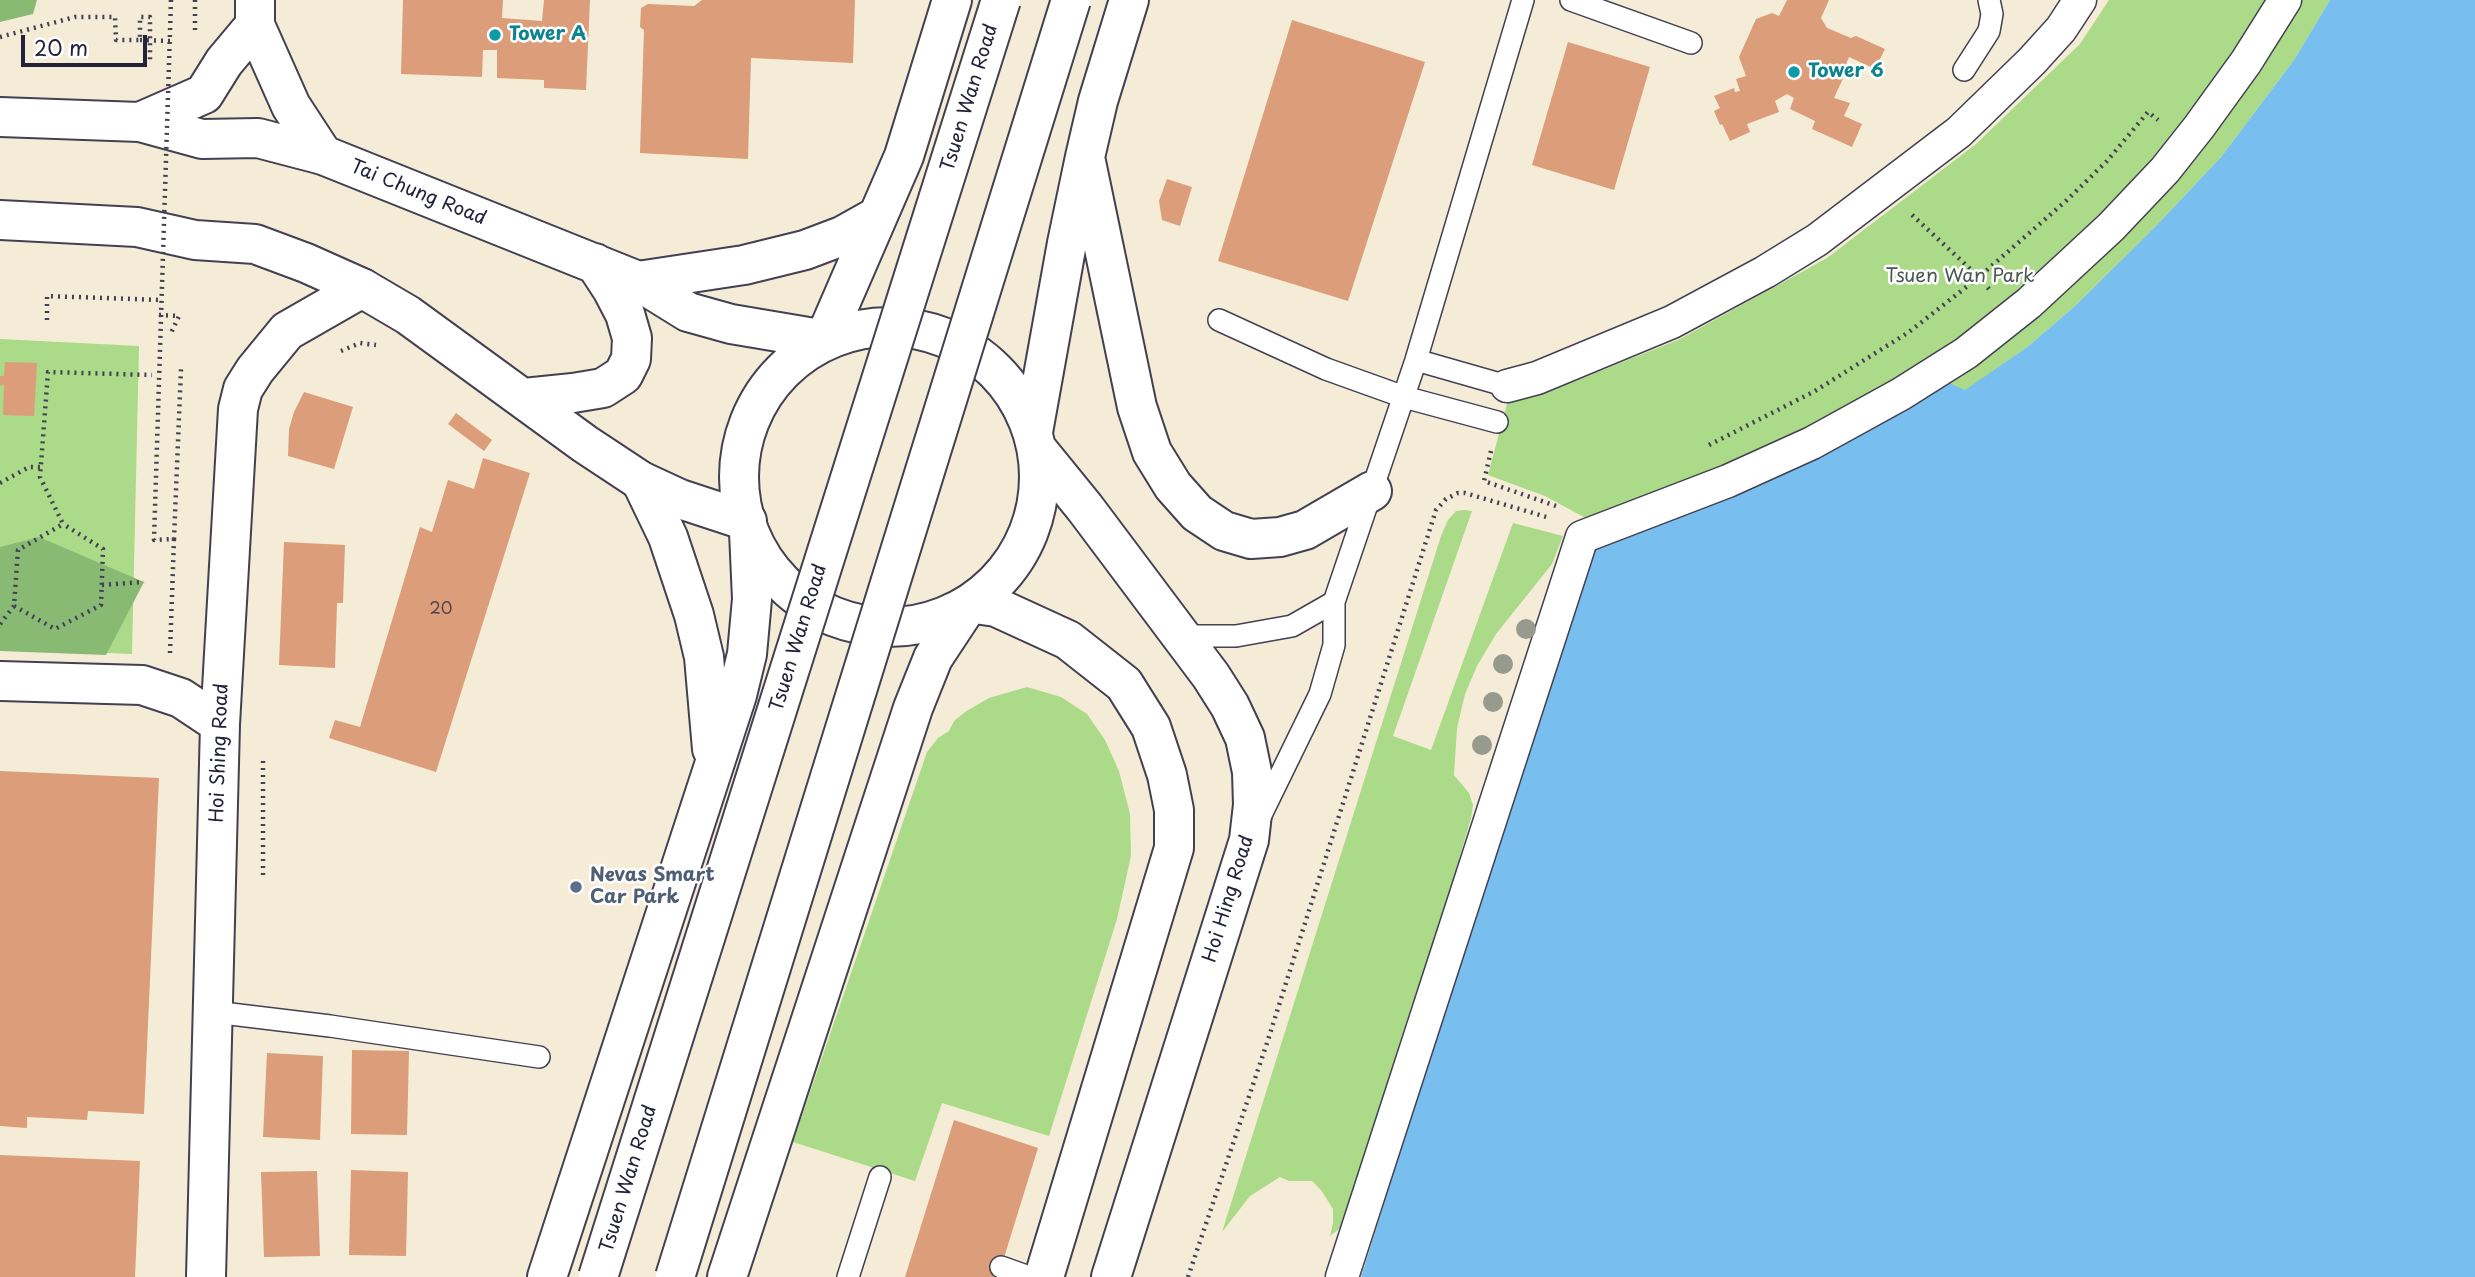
<!DOCTYPE html>
<style>
body{margin:0}
#map{position:relative;width:2475px;height:1277px;overflow:hidden;background:#f4ecd7;font-family:"Playpen Sans",sans-serif}
canvas{display:block}
.scale{position:absolute;left:21px;top:35px;width:126px;height:32px;box-sizing:border-box;border:4px solid #22223b;border-top:0;padding-left:9px;font-size:21px;line-height:24px;white-space:nowrap;color:#22223b;-webkit-text-stroke:5px #fff;paint-order:stroke}
</style>
<div id="map">
<canvas width="2475" height="1277"></canvas>
<div class="scale">20 m</div>
</div>
<script>
const ctx = document.querySelector('canvas').getContext('2d');
ctx.lineJoin = 'round';
function paint(path, color) { ctx.fillStyle = color; ctx.fill(path, 'evenodd'); }
const shape = rows => new Path2D(rows.map(r => 'M' + r).join(''));
function trace(path, color, width, dash) { ctx.strokeStyle = color; ctx.lineWidth = width; ctx.lineCap = dash ? 'butt' : 'round'; ctx.setLineDash(dash || []); ctx.stroke(path); }
function drawText(font, color, halo, rows, align = 'center') {
  ctx.font = font + ' "Playpen Sans",sans-serif'; ctx.lineWidth = 5; ctx.setLineDash([]); ctx.textBaseline = 'middle'; ctx.strokeStyle = halo; ctx.fillStyle = color; for (const [text, x, y, turn = 0] of rows) {
    ctx.save(); ctx.translate(x, y); ctx.rotate((+turn || 0) * Math.PI / 180); ctx.textAlign = isNaN(turn) ? turn : align; if (halo) ctx.strokeText(text, 0, 0); ctx.fillText(text, 0, 0); ctx.restore();
  }
}
const green = shape([
 [2109,0,2330,0,2294,60,2221,157,2156,226,2075,306,2026,348,1965,391,1604,528,1545,496,1488,475,1508,400,1573,382,1680,339,1827,258,1976,144,2080,44],
 [0,339,139,346,132,654,0,649],
 [1464,510,1472,511,1393,736,1431,750,1513,523,1563,536,1552,564,1496,634,1477,666,1465,694,1457,728,1454,775,1469,793,1473,805,1471,818,1457,866,1451,915,1431,972,1412,1004,1376,1117,1374,1161,1357,1215,1330,1236,1333,1223,1333,1209,1321,1190,1312,1181,1289,1181,1280,1177,1250,1196,1222,1232,1441,536,1448,520,1456,511],
 [1027,687,1061,697,1087,714,1105,740,1119,771,1130,814,1131,856,1117,919,1049,1136,942,1103,915,1181,793,1142,927,752,938,738,949,731,954,721,965,712,989,698]
]);
const forest = shape([
 [0,0,37,0,33,14,0,22],
 [39,537,144,582,106,655,0,651,0,547]
]);
const water = shape([
 [2330,0,2475,0,2475,1277,1361,1277,1590,544,1935,377,1965,390,2026,348,2075,306,2156,226,2221,157,2294,60]
]);
const pier = shape([
 [0,62,204,66,202,139,193,271,0,268]
]);
const building = shape([
 [403,0,503,0,502,18,542,21,544,0,590,0,586,90,544,88,544,80,497,78,497,50,483,50,482,77,401,74],
 [702,0,855,0,853,63,751,58,748,159,640,153,644,30,640,27,641,8,648,4,694,6],
 [1787,0,1829,0,1821,18,1827,28,1851,38,1856,36,1885,49,1875,69,1849,57,1842,74,1845,74,1834,98,1850,103,1844,116,1862,124,1852,147,1812,129,1815,121,1790,109,1794,98,1787,94,1775,101,1779,112,1747,124,1750,132,1730,141,1722,124,1720,125,1714,111,1720,108,1714,96,1734,88,1735,92,1740,91,1736,79,1746,76,1739,57,1756,19,1772,13,1779,16],
 [1292,20,1425,62,1348,301,1218,261],
 [1568,42,1650,67,1614,190,1532,165],
 [1167,179,1192,187,1180,226,1162,220,1159,201],
 [5,362,37,363,34,416,3,415,4,385,0,386,0,376,4,376],
 [304,392,353,407,334,469,288,456,289,429,294,412],
 [456,413,492,440,484,451,448,424],
 [483,458,530,473,436,772,329,738,335,720,360,727,420,527,432,532,448,480,474,489],
 [284,542,345,545,343,603,337,603,335,668,279,665],
 [0,771,159,778,144,1114,88,1111,87,1120,27,1117,27,1128,0,1126],
 [352,1050,409,1051,407,1135,351,1134],
 [267,1053,323,1056,320,1140,263,1137],
 [954,1120,1038,1148,998,1277,905,1277],
 [0,1155,140,1161,135,1277,0,1277],
 [351,1170,408,1172,406,1256,349,1255],
 [317,1171,320,1256,264,1257,261,1172]
]);
const path = shape([
 [195,0,195,31],
 [0,37,75,17,115,17,116,40,140,40,140,17,150,17,150,63],
 [1912,215,1979,277,1989,289],
 [159,315,179,316,171,333],
 [47,320,47,296,161,300],
 [341,351,360,343,376,345],
 [1709,445,1815,391,1909,332,1979,277,2067,200,2107,161,2148,112,2158,120],
 [1491,451,1484,481,1559,507],
 [0,483,29,467,41,467],
 [102,585,144,582],
 [14,606,55,629,101,605,103,549,63,524],
 [0,624,14,606,18,550,63,524,40,477,48,372,152,375],
 [170,653,174,539],
 [263,875,263,757],
 [1188,1277,1267,1043,1436,510,1446,499,1458,493,1465,493,1550,518]
]);
const service = shape([
 [1571,0,1691,43],
 [1964,70,1989,31,1992,14,1989,0],
 [1219,320,1326,369,1404,397,1497,422],
 [1416,360,1507,386],
 [1182,636,1236,636,1292,626,1334,602],
 [1259,819,1320,694,1334,645,1334,602,1416,360,1523,0],
 [214,1012,330,1026,539,1057],
 [1001,1267,1029,1277],
 [848,1277,880,1177]
]);
const pedestrian = shape([
 [1507,386,1537,378,1672,322,1765,272,1817,240,1959,132,2032,61,2061,29,2080,0],
 [1342,1277,1582,537,1728,481,1812,443,1901,394,1966,353,2029,303,2111,227,2165,170,2199,127,2246,62,2285,0]
]);
const minor = shape([
 [0,681,142,685,181,698,220,724],
 [206,1277,220,724,238,409,243,389,255,370,287,331,362,288]
]);
const tertiary = shape([
 [255,0,255,25,291,106,323,155],
 [140,122,204,94,224,62,255,25]
]);
const secondary = shape([
 [0,117,140,122,202,139,258,138,323,155,638,281,688,312,731,324,820,339],
 [0,220,137,227,195,240,255,244,306,263,362,288,408,315,585,444,641,481,680,499,747,521],
 [524,398,573,393,603,388,623,375,631,359,632,338,625,314,612,289,595,263]
]);
const primary = shape([
 '739 477a150 150 0 1 1 300 0a150 150 0 1 1-300 0Z',
 [1037,449,1085,508,1211,676,1230,706,1245,738,1252,772,1253,805,1249,840,1111,1277],
 [975,604,996,607,1068,640,1124,684,1151,727,1167,775,1174,810,1174,848,1044,1277]
]);
const motorway = shape([
 [1085,157,1137,407,1152,452,1173,486,1197,513,1224,531,1251,539,1280,537,1305,530,1372,491],
 [638,281,744,265,805,250,842,236,876,217],
 [826,336,904,156,952,0],
 [1033,432,1067,243,1085,157,1098,101,1129,0],
 [641,481,668,537,694,615,704,657,712,749],
 [547,1277,737,695,747,654,752,599,749,532],
 [727,1277,913,708,933,658,962,614]
]);
const pathBridge = shape([
 [171,0,154,540,174,539,181,369],
 [140,40,170,41]
]);
const motorwayBridge = shape([
 [598,1277,1001,0],
 [675,1277,1071,0]
]);
const trees = [
 [1526,629],
 [1503,664],
 [1493,702],
 [1482,745]
];
const markers = [
 [495,35,7,"#0f9aa8"],
 [1794,72,7,"#0f9aa8"],
 [576,887,7,"#5c6f8a"]
];
const numberNames = [
 ["20",441,610]
];
const cultureNames = [
 ["Tower A",509,35],
 ["Tower 6",1808,72]
];
const streetNames = [
 ["Tsuen Wan Road",970,98,-73],
 ["Tai Chung Road",418,193,22],
 ["Tsuen Wan Road",799,638,-73],
 ["Hoi Shing Road",220,753,-88],
 ["Hoi Hing Road",1229,899,-73],
 ["Tsuen Wan Road",629,1179,-73]
];
const parkNames = [
 ["Tsuen Wan Park",1960,277]
];
const serviceNames = [
 ["Nevas Smart",590,876],
 ["Car Park",590,898]
];
paint(green, '#abda88');
paint(forest, '#88ba74');
paint(water, '#78bff0');
paint(pier, '#f4ecd7');
paint(building, '#db9d7a');
trace(service, '#424052', 24);
trace(pedestrian, '#424052', 35);
trace(minor, '#424052', 42);
trace(tertiary, '#424052', 42);
trace(secondary, '#424052', 42);
trace(primary, '#424052', 42);
trace(motorway, '#424052', 42);
trace(path, '#424052', 4.5, [2, 5]);
trace(service, '#fff', 21);
trace(pedestrian, '#fff', 32);
trace(minor, '#fff', 38);
trace(tertiary, '#fff', 38);
trace(secondary, '#fff', 38);
trace(primary, '#fff', 38);
trace(motorway, '#fff', 38);
trace(motorwayBridge, '#424052', 42, []);
trace(pathBridge, '#424052', 4.5, [2, 5]);
trace(motorwayBridge, '#fff', 38);
ctx.fillStyle = '#979b8e';
for (const [x, y] of trees) { ctx.beginPath(); ctx.arc(x, y, 10, 0, 2 * Math.PI); ctx.fill(); }
for (const [x, y, r, color] of markers) { const dot = new Path2D(); dot.arc(x, y, r, 0, 2 * Math.PI); ctx.fillStyle = color; ctx.fill(dot); trace(dot, '#fff', 2.5); }
drawText('16px', '#50414b', null, numberNames);
drawText('bold 19px', '#0d838f', '#fff', cultureNames, 'left');
drawText('19px', '#22223b', '#fff', streetNames);
drawText('19px', '#4b5952', '#fff', parkNames);
drawText('bold 19px', '#4e5e75', '#fff', serviceNames, 'left');
</script>
